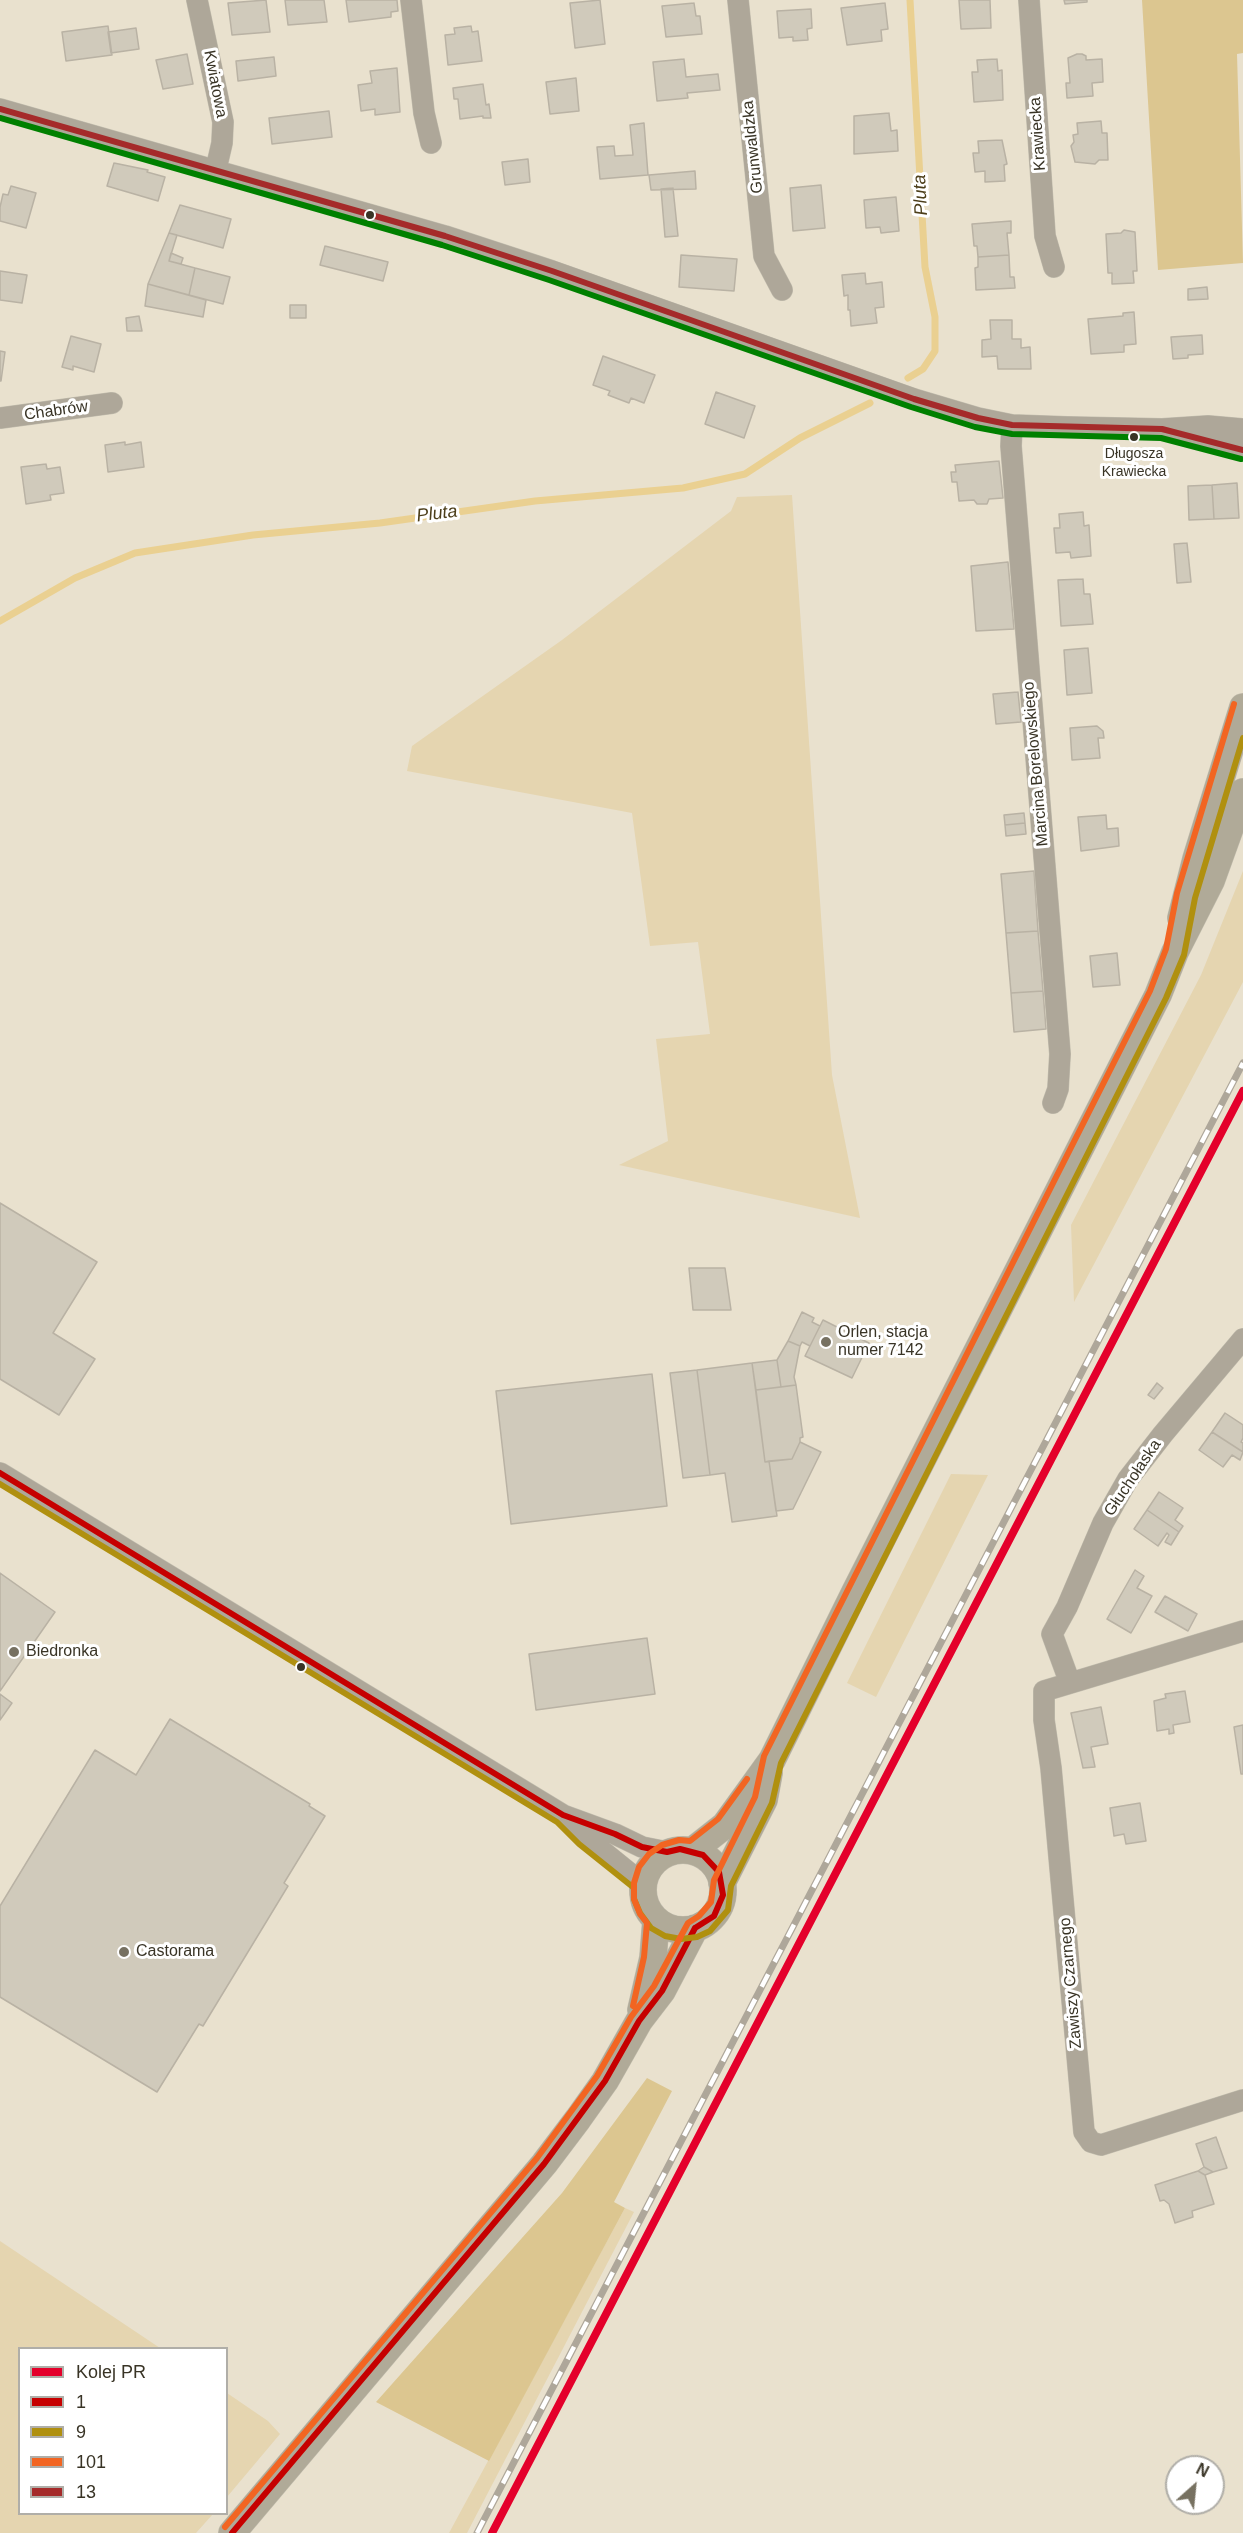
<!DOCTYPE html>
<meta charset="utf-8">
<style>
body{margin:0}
#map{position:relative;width:1243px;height:2533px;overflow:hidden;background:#e9e1ce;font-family:Arial,sans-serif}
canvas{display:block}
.legend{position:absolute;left:18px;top:2347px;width:210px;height:168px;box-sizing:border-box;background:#fff;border:2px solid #b0aea8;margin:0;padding:8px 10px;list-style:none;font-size:18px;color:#393426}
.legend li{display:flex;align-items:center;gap:12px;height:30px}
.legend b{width:30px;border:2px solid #b0aea8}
.north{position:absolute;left:1165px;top:2455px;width:60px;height:60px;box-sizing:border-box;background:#fff;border:2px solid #b0aea8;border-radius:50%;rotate:27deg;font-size:16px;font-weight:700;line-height:24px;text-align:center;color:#393426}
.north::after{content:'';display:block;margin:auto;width:21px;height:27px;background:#777161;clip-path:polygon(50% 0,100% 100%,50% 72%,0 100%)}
</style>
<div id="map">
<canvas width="1243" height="2533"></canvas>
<ul class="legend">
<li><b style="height:8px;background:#e4002b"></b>Kolej PR</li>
<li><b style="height:8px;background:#c60000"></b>1</li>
<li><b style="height:8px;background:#b0900f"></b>9</li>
<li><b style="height:8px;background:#f26522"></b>101</li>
<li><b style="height:8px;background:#a52a2a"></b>13</li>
</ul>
<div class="north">N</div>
</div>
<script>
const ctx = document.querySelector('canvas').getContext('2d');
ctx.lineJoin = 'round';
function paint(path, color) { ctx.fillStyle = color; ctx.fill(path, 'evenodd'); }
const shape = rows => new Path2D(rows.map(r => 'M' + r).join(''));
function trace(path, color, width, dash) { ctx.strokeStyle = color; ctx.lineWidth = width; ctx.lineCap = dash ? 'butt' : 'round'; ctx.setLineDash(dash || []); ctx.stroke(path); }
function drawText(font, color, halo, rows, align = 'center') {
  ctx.font = font + ' Arial,sans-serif'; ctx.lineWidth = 6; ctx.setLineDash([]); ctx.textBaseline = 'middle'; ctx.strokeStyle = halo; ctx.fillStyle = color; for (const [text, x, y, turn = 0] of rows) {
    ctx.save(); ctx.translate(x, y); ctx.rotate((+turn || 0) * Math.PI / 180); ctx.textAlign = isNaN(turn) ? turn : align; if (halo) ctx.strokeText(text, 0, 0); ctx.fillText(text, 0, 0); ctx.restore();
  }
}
const green = shape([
 [792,495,832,1075,860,1218,619,1165,668,1141,656,1039,710,1034,698,942,650,946,632,813,407,771,412,746,562,640,731,511,737,497],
 [1243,871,1243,982,1074,1302,1071,1225,1201,975],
 [951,1474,988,1475,876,1697,847,1683],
 [625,2208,634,2212,467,2533,449,2533],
 [0,2241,160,2348,20,2348,20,2514,213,2514,196,2533,0,2533],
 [227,2393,268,2421,280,2434,227,2497]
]);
const forest = shape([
 [1142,0,1243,0,1243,53,1237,54,1243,263,1158,270],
 [647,2078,672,2091,614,2202,625,2208,489,2461,376,2402,562,2193]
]);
const stream = shape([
 [908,378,923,369,935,351,935,317,925,267,910,0],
 [0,621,75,578,135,553,253,535,380,523,535,501,683,488,745,474,800,438,870,403]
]);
const building = shape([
 [266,0,270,32,232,35,228,3,266,0],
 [285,0,324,0,327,22,288,25,285,0],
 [346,0,397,0,398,11,391,12,391,17,349,22,346,0],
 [600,0,605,44,575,48,570,3,600,0],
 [959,0,990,0,991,28,961,29,959,0],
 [1064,0,1087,0,1087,2,1065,4,1064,0],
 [694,3,696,16,700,16,702,34,666,37,662,6,694,3],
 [885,3,888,29,881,30,882,41,847,45,841,8,885,3],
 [811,9,812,28,807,29,808,40,793,41,793,37,779,38,777,11,811,9],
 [108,26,112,55,66,61,62,32,108,26],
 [471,26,472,32,478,31,482,61,448,65,445,35,455,34,454,28,471,26],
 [136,28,139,49,111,53,108,32,136,28],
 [187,54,193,84,163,89,156,60,187,54],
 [1077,54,1082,54,1086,56,1086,60,1102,59,1103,82,1092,83,1093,96,1067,98,1066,83,1070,83,1068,58,1077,54],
 [274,57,276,76,238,81,236,61,274,57],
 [684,59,686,77,718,74,720,90,687,93,688,98,657,101,653,62,684,59],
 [997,59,998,71,1002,70,1003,100,974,102,972,72,978,72,977,60,997,59],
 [397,68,400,112,375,115,375,109,361,111,358,85,372,83,370,71,397,68],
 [576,78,579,111,550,114,546,82,576,78],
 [483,84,486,105,489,104,491,118,483,118,483,116,460,119,458,99,454,99,453,88,483,84],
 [329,111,332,137,272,144,269,118,329,111],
 [889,113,891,131,897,130,898,151,854,154,854,116,889,113],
 [1101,121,1102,133,1107,133,1108,160,1099,160,1095,164,1075,162,1071,146,1074,142,1073,135,1078,134,1077,123,1101,121],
 [644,123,648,175,600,179,597,147,614,146,615,156,633,155,630,125,644,123],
 [1002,140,1007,164,1004,165,1005,181,985,182,985,171,975,172,973,153,979,153,978,141,1002,140],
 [528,159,530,182,505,185,502,162,528,159],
 [114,163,148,170,147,172,165,177,158,201,107,186,114,163],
 [695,171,696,189,651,190,649,175,695,171],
 [821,185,825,228,793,231,790,188,821,185],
 [11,186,36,193,26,228,0,221,0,207,3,194,8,195,11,186],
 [673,188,678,236,665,237,661,189,673,188],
 [896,197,899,231,881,233,880,227,866,228,864,200,896,197],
 [180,205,231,219,223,248,169,233,180,205],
 [1011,221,1011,233,1007,233,1009,255,978,257,977,246,974,246,972,224,1011,221],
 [1124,230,1135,232,1137,271,1133,271,1134,283,1112,284,1112,273,1108,273,1106,234,1121,233,1124,230],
 [169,233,177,235,169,261,195,268,189,295,148,284,169,233],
 [325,246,388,262,383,281,320,265,325,246],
 [171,253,183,258,181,264,169,261,171,253],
 [681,255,737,259,734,291,679,287,681,255],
 [1009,255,1010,277,1014,277,1015,288,976,290,975,268,978,267,978,257,1009,255],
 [195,268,230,277,223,304,189,295,195,268],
 [0,271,27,275,22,303,0,300,0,271],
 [865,273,866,284,882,282,884,307,875,308,877,323,851,326,850,310,848,310,848,295,844,296,842,275,865,273],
 [148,284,206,300,203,317,145,306,148,284],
 [1207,287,1208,299,1188,300,1188,289,1207,287],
 [290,305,306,305,306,318,290,318,290,305],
 [1134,312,1136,344,1124,345,1124,352,1091,354,1088,319,1123,316,1123,313,1134,312],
 [139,316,142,331,127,331,126,318,139,316],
 [990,320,1012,320,1012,339,1021,339,1021,348,1030,347,1031,369,998,369,997,356,982,357,982,340,991,339,990,320],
 [1202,335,1203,354,1188,355,1188,358,1173,359,1171,337,1202,335],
 [71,336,101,344,94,372,73,366,73,370,62,367,71,336],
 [0,351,5,352,1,381,0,381,0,351],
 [603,356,655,375,644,403,631,398,629,403,608,395,610,391,593,385,603,356],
 [716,392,755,406,744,438,705,424,716,392],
 [125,442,125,445,141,442,144,467,108,472,105,445,125,442],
 [999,461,1003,498,989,499,987,504,977,504,974,500,959,501,957,482,952,482,951,472,956,472,955,465,999,461],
 [46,464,47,469,60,467,64,493,50,495,51,500,26,504,21,467,46,464],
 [1237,483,1239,518,1214,519,1212,485,1237,483],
 [1212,485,1214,519,1189,520,1188,486,1212,485],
 [1083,512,1084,526,1089,525,1091,556,1071,558,1070,552,1056,553,1054,528,1060,528,1059,514,1083,512],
 [1187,543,1191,582,1177,583,1174,544,1187,543],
 [1008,562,1014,629,976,631,971,566,1008,562],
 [1083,579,1084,594,1090,594,1093,624,1061,626,1058,580,1083,579],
 [1088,648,1092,693,1067,695,1064,650,1088,648],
 [1018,692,1021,722,996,724,993,694,1018,692],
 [1097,726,1103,731,1104,738,1098,738,1100,758,1072,760,1070,728,1097,726],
 [1024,813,1025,823,1005,825,1004,815,1024,813],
 [1106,815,1107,829,1118,828,1119,846,1081,851,1078,817,1106,815],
 [1025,823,1026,834,1006,836,1005,825,1025,823],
 [1034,871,1038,931,1006,933,1001,874,1034,871],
 [1038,931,1043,991,1011,993,1006,933,1038,931],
 [1117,953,1120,985,1093,987,1090,956,1117,953],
 [1043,991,1046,1029,1014,1032,1011,993,1043,991],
 [0,1203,97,1262,53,1333,95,1359,59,1415,0,1379,0,1203],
 [689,1268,725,1268,731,1310,693,1310,689,1268],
 [802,1312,814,1318,812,1322,820,1326,810,1346,802,1342,800,1346,788,1341,802,1312],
 [823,1320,869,1343,852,1378,805,1356,823,1320],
 [788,1341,800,1346,794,1377,796,1385,781,1387,777,1360,788,1341],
 [777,1360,781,1387,756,1390,752,1363,777,1360],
 [752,1363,765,1462,769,1461,777,1516,732,1522,725,1473,710,1475,697,1370,752,1363],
 [697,1370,710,1475,683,1478,670,1373,697,1370],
 [652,1374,667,1506,511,1524,496,1391,652,1374],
 [1157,1383,1163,1388,1154,1399,1148,1395,1157,1383],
 [796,1385,803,1437,800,1438,800,1442,792,1459,765,1462,756,1390,796,1385],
 [1225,1413,1243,1425,1243,1438,1241,1442,1243,1443,1243,1452,1212,1432,1225,1413],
 [1212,1432,1243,1452,1240,1460,1232,1455,1223,1467,1199,1450,1212,1432],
 [800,1442,821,1452,793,1509,776,1511,769,1461,792,1459,800,1442],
 [1159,1492,1183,1508,1175,1520,1183,1526,1179,1532,1147,1510,1159,1492],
 [1147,1510,1179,1532,1171,1545,1165,1542,1169,1535,1167,1533,1158,1546,1134,1529,1147,1510],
 [1135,1570,1144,1576,1137,1588,1152,1596,1131,1633,1107,1619,1135,1570],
 [0,1573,55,1612,0,1691,0,1573],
 [1165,1596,1197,1614,1188,1631,1155,1612,1165,1596],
 [647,1638,655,1694,536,1710,529,1654,647,1638],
 [1185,1691,1190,1722,1173,1725,1174,1733,1169,1734,1169,1729,1157,1731,1154,1701,1166,1698,1165,1694,1185,1691],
 [0,1694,12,1703,0,1720,0,1694],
 [1101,1707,1108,1744,1091,1747,1095,1767,1083,1768,1071,1713,1101,1707],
 [170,1719,310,1804,309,1806,325,1816,284,1883,288,1886,203,2026,199,2024,157,2092,0,1997,0,1906,95,1750,136,1775,170,1719],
 [1243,1725,1243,1774,1241,1774,1234,1727,1243,1725],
 [1140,1803,1146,1841,1126,1844,1124,1834,1114,1836,1110,1808,1140,1803],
 [1216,2137,1227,2168,1213,2172,1204,2167,1196,2144,1216,2137],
 [1204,2167,1213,2172,1205,2175,1198,2171,1204,2167],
 [1198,2171,1205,2175,1214,2204,1192,2211,1193,2217,1175,2223,1169,2204,1164,2200,1160,2201,1155,2185,1198,2171]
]);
const minor = shape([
 [197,0,223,122,222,143,216,169],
 [411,0,424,113,431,143],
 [738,0,764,256,782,290],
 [1029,0,1045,236,1054,267],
 [0,109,445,236,552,271,914,399,978,418,1012,425,1067,427,1162,429,1208,426,1243,429],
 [0,418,112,403],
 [1012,425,1011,446,1060,1054,1058,1089,1053,1103],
 [1180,434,1243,450],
 [0,1473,563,1815,615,1834,642,1847,667,1852],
 [1243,1631,1044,1691,1044,1720,1051,1768,1084,2132,1091,2142,1101,2145,1243,2100],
 [1070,1683,1052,1634,1067,1607,1103,1523,1128,1479,1163,1434,1243,1339],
 [568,1820,585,1837,643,1884]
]);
const major = shape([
 [1181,918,1196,859,1243,707],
 '643 1890a40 40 0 1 1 80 0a40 40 0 1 1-80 0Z',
 [692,1851,725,1825,772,1760,855,1592,1158,995,1175,952,1211,881,1243,792],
 [722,1883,764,1800,769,1773],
 [641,2010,653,1958,656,1920],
 [232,2533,544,2164,578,2119,605,2081,639,2021,662,1991,695,1928]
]);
const rail = shape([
 [477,2533,1243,1063]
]);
const bus1 = shape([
 [0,1473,563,1815,615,1834,642,1847,667,1852,680,1849,703,1855,719,1872,723,1895,714,1916,695,1928],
 [232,2533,544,2164,605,2081,639,2021,662,1991,695,1928]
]);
const bus2 = shape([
 [0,1484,557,1822,579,1844,634,1888,634,1899,640,1913,651,1928,665,1936,681,1939,697,1937,710,1931,728,1910,731,1886,772,1803,781,1763,1166,998,1184,955,1195,898,1243,738]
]);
const bus3 = shape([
 [633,2006,644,1957,647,1923,640,1914,634,1899,634,1883,639,1867,649,1854,662,1845,679,1840,690,1841,718,1819,747,1779],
 [225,2527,537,2158,597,2076,631,2017,654,1986,688,1923,699,1916,711,1902,714,1880,755,1797,764,1756,1150,991,1166,949,1177,893,1234,704]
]);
const bus4 = shape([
 [0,109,445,236,552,271,914,399,978,418,1012,425,1162,429,1243,450]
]);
const bus5 = shape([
 [0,118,442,245,549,280,911,407,975,427,1012,434,1161,438,1241,459]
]);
const rail1 = shape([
 [492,2533,1243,1091]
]);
const markers = [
 [370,215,5,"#393426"],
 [1134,437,5,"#393426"],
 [826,1342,6,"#777161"],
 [14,1652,6,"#777161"],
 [301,1667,5,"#393426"],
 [124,1952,6,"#777161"]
];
const busNames = [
 ["Długosza",1134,454],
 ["Krawiecka",1134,472]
];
const streetNames = [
 ["Kwiatowa",215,84,79],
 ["Krawiecka",1038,134,-94],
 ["Grunwaldzka",753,147,-96],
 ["Chabrów",56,411,-8],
 ["Marcina Borelowskiego",1036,764,-95],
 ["Głuchołaska",1133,1478,-56],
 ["Zawiszy Czarnego",1071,1983,-95]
];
const poiNames = [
 ["Orlen, stacja",838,1333],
 ["numer 7142",838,1351],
 ["Biedronka",26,1652],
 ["Castorama",136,1952]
];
const waterNames = [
 ["Pluta",921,195,-93],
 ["Pluta",437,514,-7]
];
paint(green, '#e5d5b0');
paint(forest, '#dcc690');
trace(stream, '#ead091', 7);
paint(building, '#d0cabb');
trace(building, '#b9b2a4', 1.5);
trace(minor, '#c3beaf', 22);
trace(major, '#c3beaf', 28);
trace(minor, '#aea799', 21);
trace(major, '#b0aa98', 27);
trace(rail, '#aea79a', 7);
trace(rail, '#fff', 4.5, [14]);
trace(bus1, '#c60000', 6);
trace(bus2, '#b0900f', 6);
trace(bus3, '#f26522', 6);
trace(bus4, '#a52a2a', 6);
trace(bus5, '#008000', 6);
trace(rail1, '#e4002b', 8);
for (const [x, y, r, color] of markers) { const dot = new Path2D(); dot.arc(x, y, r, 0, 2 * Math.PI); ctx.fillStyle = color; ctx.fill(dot); trace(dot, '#fff', 2); }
drawText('14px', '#393426', '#fff', busNames);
drawText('16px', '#393426', '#fff', streetNames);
drawText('16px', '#393426', '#fff', poiNames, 'left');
drawText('italic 18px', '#4c3e1a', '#fff', waterNames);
</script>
